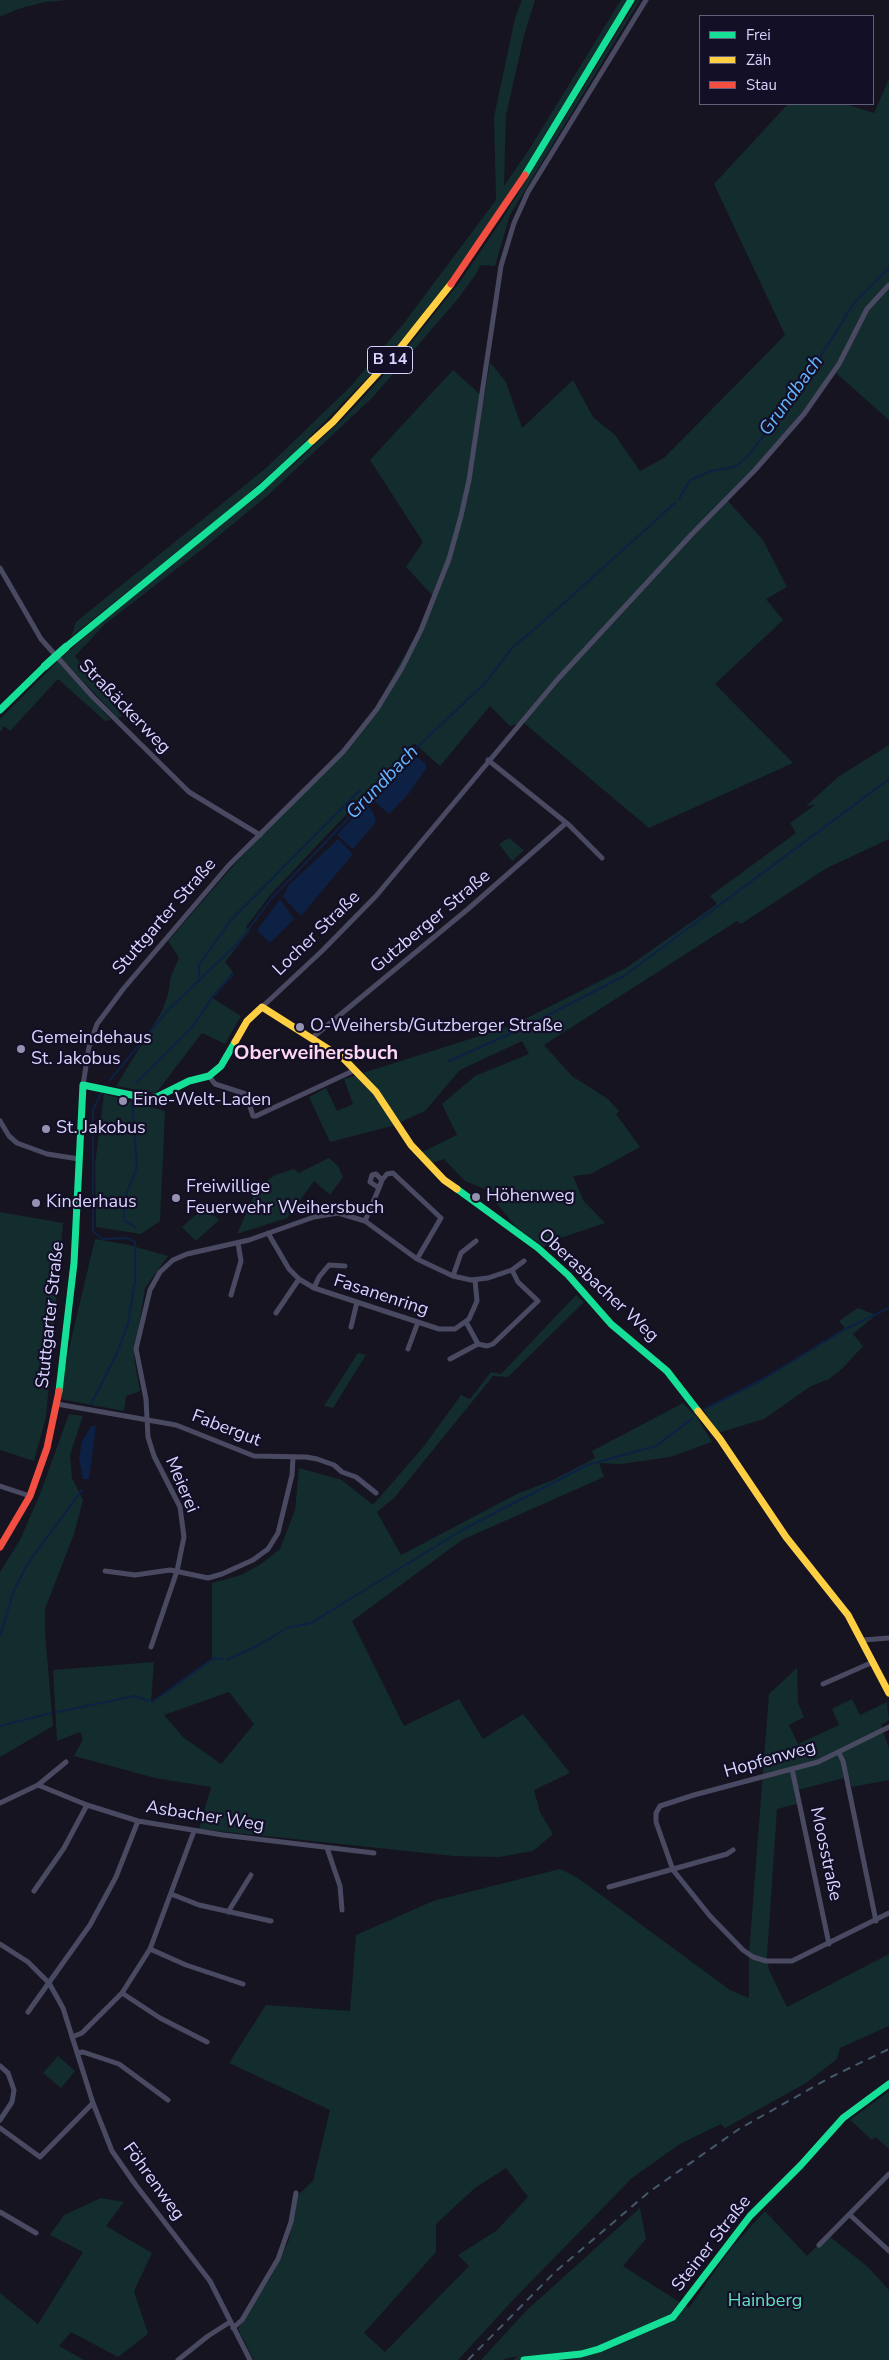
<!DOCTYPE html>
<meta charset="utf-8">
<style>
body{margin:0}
#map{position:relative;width:889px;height:2360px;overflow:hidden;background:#161421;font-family:"Nunito Sans",sans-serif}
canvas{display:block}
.legend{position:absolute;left:699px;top:15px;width:175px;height:90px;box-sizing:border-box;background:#130f26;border:1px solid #625e7d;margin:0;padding:6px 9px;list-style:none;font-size:15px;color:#d9d4ff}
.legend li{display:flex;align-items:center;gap:10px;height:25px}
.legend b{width:25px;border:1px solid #625e7d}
</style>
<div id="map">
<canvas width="889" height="2360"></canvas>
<ul class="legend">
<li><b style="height:6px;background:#16e098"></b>Frei</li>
<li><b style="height:6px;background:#ffcf43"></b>Zäh</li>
<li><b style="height:6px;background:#f24e42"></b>Stau</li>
</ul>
</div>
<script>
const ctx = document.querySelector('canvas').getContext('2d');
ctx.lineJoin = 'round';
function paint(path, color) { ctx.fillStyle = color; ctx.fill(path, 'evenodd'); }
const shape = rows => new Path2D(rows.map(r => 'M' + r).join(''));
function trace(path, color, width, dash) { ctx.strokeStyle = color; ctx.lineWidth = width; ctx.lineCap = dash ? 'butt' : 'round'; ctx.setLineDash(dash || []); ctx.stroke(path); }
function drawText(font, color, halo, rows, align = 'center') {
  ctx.font = font + ' "Nunito Sans",sans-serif'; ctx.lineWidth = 4.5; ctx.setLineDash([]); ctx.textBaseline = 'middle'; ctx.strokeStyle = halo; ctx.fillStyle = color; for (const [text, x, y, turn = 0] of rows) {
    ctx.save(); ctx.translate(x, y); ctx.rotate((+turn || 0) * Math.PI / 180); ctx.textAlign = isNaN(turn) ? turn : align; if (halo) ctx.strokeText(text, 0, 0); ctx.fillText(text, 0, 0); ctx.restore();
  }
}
const green = shape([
 [0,0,68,0,45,2,18,9,0,17],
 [522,0,535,0,524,36,506,115,504,186,530,148,621,0,627,0,541,144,468,254,422,317,377,368,295,452,231,509,71,637,76,622,266,468,350,387,404,323,496,200,494,117,515,18],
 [637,0,640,0,510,215,495,266,480,265,478,271,457,300,372,398,267,496,205,547,105,624,75,656,122,716,118,718,61,658,124,602,292,466,345,417,395,363,459,283,501,221],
 [889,79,889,420,835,372,728,501,763,540,787,587,766,599,783,620,715,684,793,763,649,828,524,723,510,726,490,706,440,766,414,743,271,894,246,927,250,930,225,962,233,972,211,997,241,1016,225,1044,202,1033,156,1093,116,1086,162,1011,168,994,171,976,179,958,168,941,234,865,369,719,436,599,406,567,423,542,370,460,453,370,484,398,490,362,506,382,522,428,573,380,593,417,615,435,640,471,664,458,785,335,714,184,788,104,845,104,874,113],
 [58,661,111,720,105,721,58,679,10,731,4,726,0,732,0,719],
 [889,745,889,839,827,868,741,924,737,921,544,1045,572,1076,608,1099,619,1111,616,1114,640,1147,591,1174,573,1176,583,1200,605,1223,552,1241,544,1247,516,1227,493,1199,494,1193,465,1181,444,1159,432,1163,422,1152,457,1135,442,1104,475,1076,529,1054,522,1041,460,1070,425,1111,392,1126,330,1142,309,1097,326,1088,337,1111,353,1104,344,1079,511,1026,626,968,717,904,710,896,796,833,790,823,815,805,806,806,838,777],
 [509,838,524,850,512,861,499,844],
 [104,1094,165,1111,160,1221,141,1234,96,1227,95,1164],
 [329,1158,338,1166,343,1177,330,1195,314,1181,287,1218,237,1234,258,1187,275,1175,294,1169,299,1173],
 [206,1206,219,1220,196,1241,182,1227],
 [0,1212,63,1223,46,1417,34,1461,0,1450],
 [95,1239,129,1245,168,1256,145,1288,134,1358,140,1391,126,1396,124,1411,60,1399,67,1357],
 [576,1295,584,1302,508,1377,493,1376,394,1498,377,1512,401,1555,517,1494,553,1480,595,1458,592,1451,683,1403,697,1417,712,1442,670,1457,621,1464,599,1463,604,1477,462,1540,352,1621,404,1726,459,1699,483,1739,523,1714,570,1773,534,1790,540,1812,553,1834,533,1851,499,1857,454,1856,199,1829,211,1787,155,1778,74,1756,83,1739,80,1732,57,1741,53,1670,154,1662,151,1702,212,1658,212,1583,241,1575,261,1564,280,1549,295,1510,299,1468,342,1480,373,1505,424,1446,461,1395,470,1399,491,1372,501,1374],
 [229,1692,254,1724,221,1764,183,1737,164,1715],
 [858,1308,876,1315,853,1334,863,1346,843,1368,829,1379,811,1386,764,1419,718,1433,703,1409,758,1383,845,1328,839,1321],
 [358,1353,366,1355,333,1408,324,1406],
 [69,1414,83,1416,70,1455,72,1478,83,1500,74,1534,45,1609,45,1633,53,1726,0,1757,0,1572,20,1540,40,1494],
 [797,1668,798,1703,804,1717,789,1725,798,1744,839,1725,832,1709,852,1699,860,1715,887,1702,889,1720,881,1725,889,1749,889,1780,852,1787,848,1777,794,1791,797,1804,777,1809,767,1957,769,1970,787,2007,889,1954,889,2026,840,2048,837,2059,806,2083,725,2128,721,2124,680,2144,632,2178,513,2300,458,2360,254,2360,238,2329,272,2275,289,2240,297,2196,313,2181,330,2110,229,2063,266,2005,350,2011,356,1935,433,1901,560,1869,578,1878,730,1990,749,1998,749,1953,769,1694],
 [506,2168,528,2197,496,2231,458,2255,469,2266,385,2352,364,2333,436,2252,436,2224,475,2188],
 [58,2056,75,2071,61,2088,43,2073],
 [889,2091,889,2149,875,2137,872,2140,850,2120],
 [101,2198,124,2202,106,2226,152,2253,134,2291,148,2334,118,2357,71,2332,59,2346,84,2360,0,2360,0,2293,38,2324,83,2252,50,2235,64,2215],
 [640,2208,646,2239,623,2266,689,2308,731,2248,765,2211,807,2256,828,2235,868,2267,889,2290,889,2360,514,2360,517,2356,502,2360,481,2360,526,2311]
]);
const water = shape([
 [417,757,425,763,426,768,410,792,389,814,374,801,390,782],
 [366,804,373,812,376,822,353,849,337,835],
 [338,839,353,854,301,916,283,897,288,886],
 [280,899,294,919,270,943,257,930],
 [91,1426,96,1426,89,1479,83,1479,79,1458,82,1442]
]);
const stream = shape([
 [679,499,690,480,711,471,734,467,747,457,802,386,854,303,889,268],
 [199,977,199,965,230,921,360,790],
 [449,1061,521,1029,624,976,889,779],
 [110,1080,168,1010,238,943,271,899,411,753,486,682,512,648,544,621,675,503],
 [136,1083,193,1026,212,998,233,974],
 [132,1100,137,1167,124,1200,124,1220,136,1228],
 [91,1404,117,1353,128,1324,135,1281,135,1242,128,1238,102,1239,93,1231,93,1110,101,1093],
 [705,1409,761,1380,844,1330,889,1308],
 [0,1636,14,1590,28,1563,82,1490],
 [227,1660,259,1645,287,1628,311,1623,464,1529,587,1465,656,1446,693,1418],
 [152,1702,214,1658,223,1659],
 [57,1712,135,1696,148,1701],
 [0,1726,51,1713]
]);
const street = shape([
 [0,568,41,639,93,697,189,792,260,835],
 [488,760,569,825,602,858],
 [262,1007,322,951,376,896,557,680,692,534,755,470,804,414,839,364,867,309,889,285],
 [312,1038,468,909,566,823],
 [209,1076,215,1084,246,1094,253,1116,256,1116,355,1070],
 [83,1085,89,1047,97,1024,124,988,229,865,343,752,377,709,402,668,421,630,449,559,461,516,469,480,501,266,514,223,528,192,646,0],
 [0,1121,9,1136,17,1143,47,1154,79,1159],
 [382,1180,387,1174,393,1173,441,1218,417,1259],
 [365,1221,379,1188,370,1182,372,1175,376,1174,382,1180,379,1188],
 [268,1233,289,1269,299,1279,314,1288,439,1329,455,1329,469,1319,477,1301,475,1280],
 [453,1276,461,1253,476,1241],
 [314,1288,319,1277,329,1265,345,1266],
 [231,1295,241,1261,238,1243],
 [276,1313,299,1279],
 [351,1327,357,1302],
 [478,1344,487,1346,493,1344,538,1301,518,1282,512,1270],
 [408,1349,418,1322],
 [450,1359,478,1344,466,1322],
 [57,1404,176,1425,254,1456,306,1457,317,1459,334,1465,342,1472,356,1477,376,1493],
 [0,1486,30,1496],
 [105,1571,135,1575,170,1570,208,1578,222,1574,253,1560,268,1549,278,1533,292,1475,293,1458],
 [863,1640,889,1638],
 [151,1647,177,1571,184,1537,180,1507,154,1456,148,1437,146,1399,136,1349,150,1290,160,1272,173,1260,187,1254,249,1240,314,1217,338,1213,365,1221,417,1259,453,1276,471,1280,488,1278,512,1270,524,1261],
 [823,1684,873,1662],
 [889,1727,818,1762,694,1795,660,1806,656,1813,656,1822,673,1870,710,1916,743,1950,753,1957,766,1961,792,1961,889,1913],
 [839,1753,843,1761,876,1921],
 [792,1769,829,1944],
 [38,1785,87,1805,138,1821,223,1835,374,1853],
 [0,1803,38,1785,66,1762],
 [327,1848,340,1886,342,1910],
 [609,1887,727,1854,733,1850],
 [34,1891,64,1848,87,1805],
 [171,1894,199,1905,271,1921],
 [228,1912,251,1875],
 [0,1944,28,1962,49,1983,63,2008,93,2103,112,2151,135,2184,210,2281,250,2360],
 [150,1949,186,1965,243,1984],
 [122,1993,160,2018,207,2042],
 [28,2012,90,1925,116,1877,138,1821],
 [72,2037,82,2033,122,1993,150,1949,194,1831],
 [77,2053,83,2052,119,2064,168,2100],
 [0,2066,8,2073,14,2090,12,2102,0,2120],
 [0,2128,40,2157,93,2103],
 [0,2212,36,2233],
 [850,2215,889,2251],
 [819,2245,889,2174],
 [233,2328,242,2320,278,2259,291,2222,296,2193],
 [178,2360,208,2336,230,2322]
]);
const fast = shape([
 [525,175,631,0],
 [66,647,261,488,312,441],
 [0,710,45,666],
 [457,1189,538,1248,568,1275,611,1324,667,1371,698,1411],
 [59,1391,74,1263,83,1085,146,1098,157,1097,189,1081,209,1076,221,1066,235,1042],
 [524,2360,581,2354,599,2349,673,2317,750,2216,801,2165,843,2118,889,2084]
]);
const slow = shape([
 [312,441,333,422,397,352,451,284],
 [235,1042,247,1021,262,1007,344,1059,376,1092,411,1145,444,1180,457,1189],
 [698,1411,720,1439,786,1537,848,1615,889,1693]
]);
const jam = shape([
 [451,284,525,175],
 [0,1547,30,1496,47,1448,59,1391]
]);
const rail = shape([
 [468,2360,555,2272,649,2192,739,2129,831,2077,889,2049]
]);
const fastBridge = shape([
 [45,666,66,647]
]);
const markers = [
 [300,1027,5,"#9591b1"],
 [21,1049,5,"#9591b1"],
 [123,1101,5,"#9591b1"],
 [46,1129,5,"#9591b1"],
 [476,1197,5,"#9591b1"],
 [176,1198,5,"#9591b1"],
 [36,1203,5,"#9591b1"]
];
const shields = [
 [390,360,45]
];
const shieldNames = [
 ["B 14",390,360]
];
const streetNames = [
 ["Straßäckerweg",124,707,46],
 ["Stuttgarter Straße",165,917,-49],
 ["Gutzberger Straße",431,922,-40],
 ["Locher Straße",317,934,-44],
 ["Oberasbacher Weg",598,1286,43],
 ["Fasanenring",381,1296,18],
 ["Stuttgarter Straße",51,1315,-84],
 ["Fabergut",226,1429,21],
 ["Meierei",181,1485,67],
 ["Hopfenweg",770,1760,-16],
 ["Asbacher Weg",205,1817,9],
 ["Moosstraße",825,1854,78],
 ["Föhrenweg",153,2182,54],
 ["Steiner Straße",712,2244,-52]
];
const poiNames = [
 ["O-Weihersb/Gutzberger Straße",310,1027],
 ["Gemeindehaus",31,1039],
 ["St. Jakobus",31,1060],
 ["Eine-Welt-Laden",133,1101],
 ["St. Jakobus",56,1129],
 ["Freiwillige",186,1188],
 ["Feuerwehr Weihersbuch",186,1209],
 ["Höhenweg",486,1197],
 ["Kinderhaus",46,1203]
];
const parkNames = [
 ["Hainberg",765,2302]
];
const waterNames = [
 ["Grundbach",792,396,-54],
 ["Grundbach",383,783,-46]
];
const quarterNames = [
 ["Oberweihersbuch",316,1054]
];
paint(green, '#132c2d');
paint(water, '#0d2144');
trace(stream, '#0d2144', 2);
trace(street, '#4a4962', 5);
trace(fast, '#16e098', 7);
trace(slow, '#ffcf43', 7);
trace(jam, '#f24e42', 7);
trace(rail, '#43596b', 2, [8, 6]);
trace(fastBridge, '#16e098', 8);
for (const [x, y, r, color] of markers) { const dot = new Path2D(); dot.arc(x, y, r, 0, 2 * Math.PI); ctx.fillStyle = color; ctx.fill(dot); trace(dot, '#130f26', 2); }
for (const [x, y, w] of shields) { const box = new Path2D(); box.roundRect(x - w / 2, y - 13.5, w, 27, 4); ctx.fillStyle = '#130f26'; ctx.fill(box); trace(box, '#d9d4ff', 1); }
drawText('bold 16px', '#d9d4ff', null, shieldNames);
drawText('18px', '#d9d4ff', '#130f26', streetNames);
drawText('18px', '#d9d4ff', '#130f26', poiNames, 'left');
drawText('18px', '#5fe0c0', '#130f26', parkNames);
drawText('italic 19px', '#62b6ff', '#130f26', waterNames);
drawText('bold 20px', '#ffd6f0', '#130f26', quarterNames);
</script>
